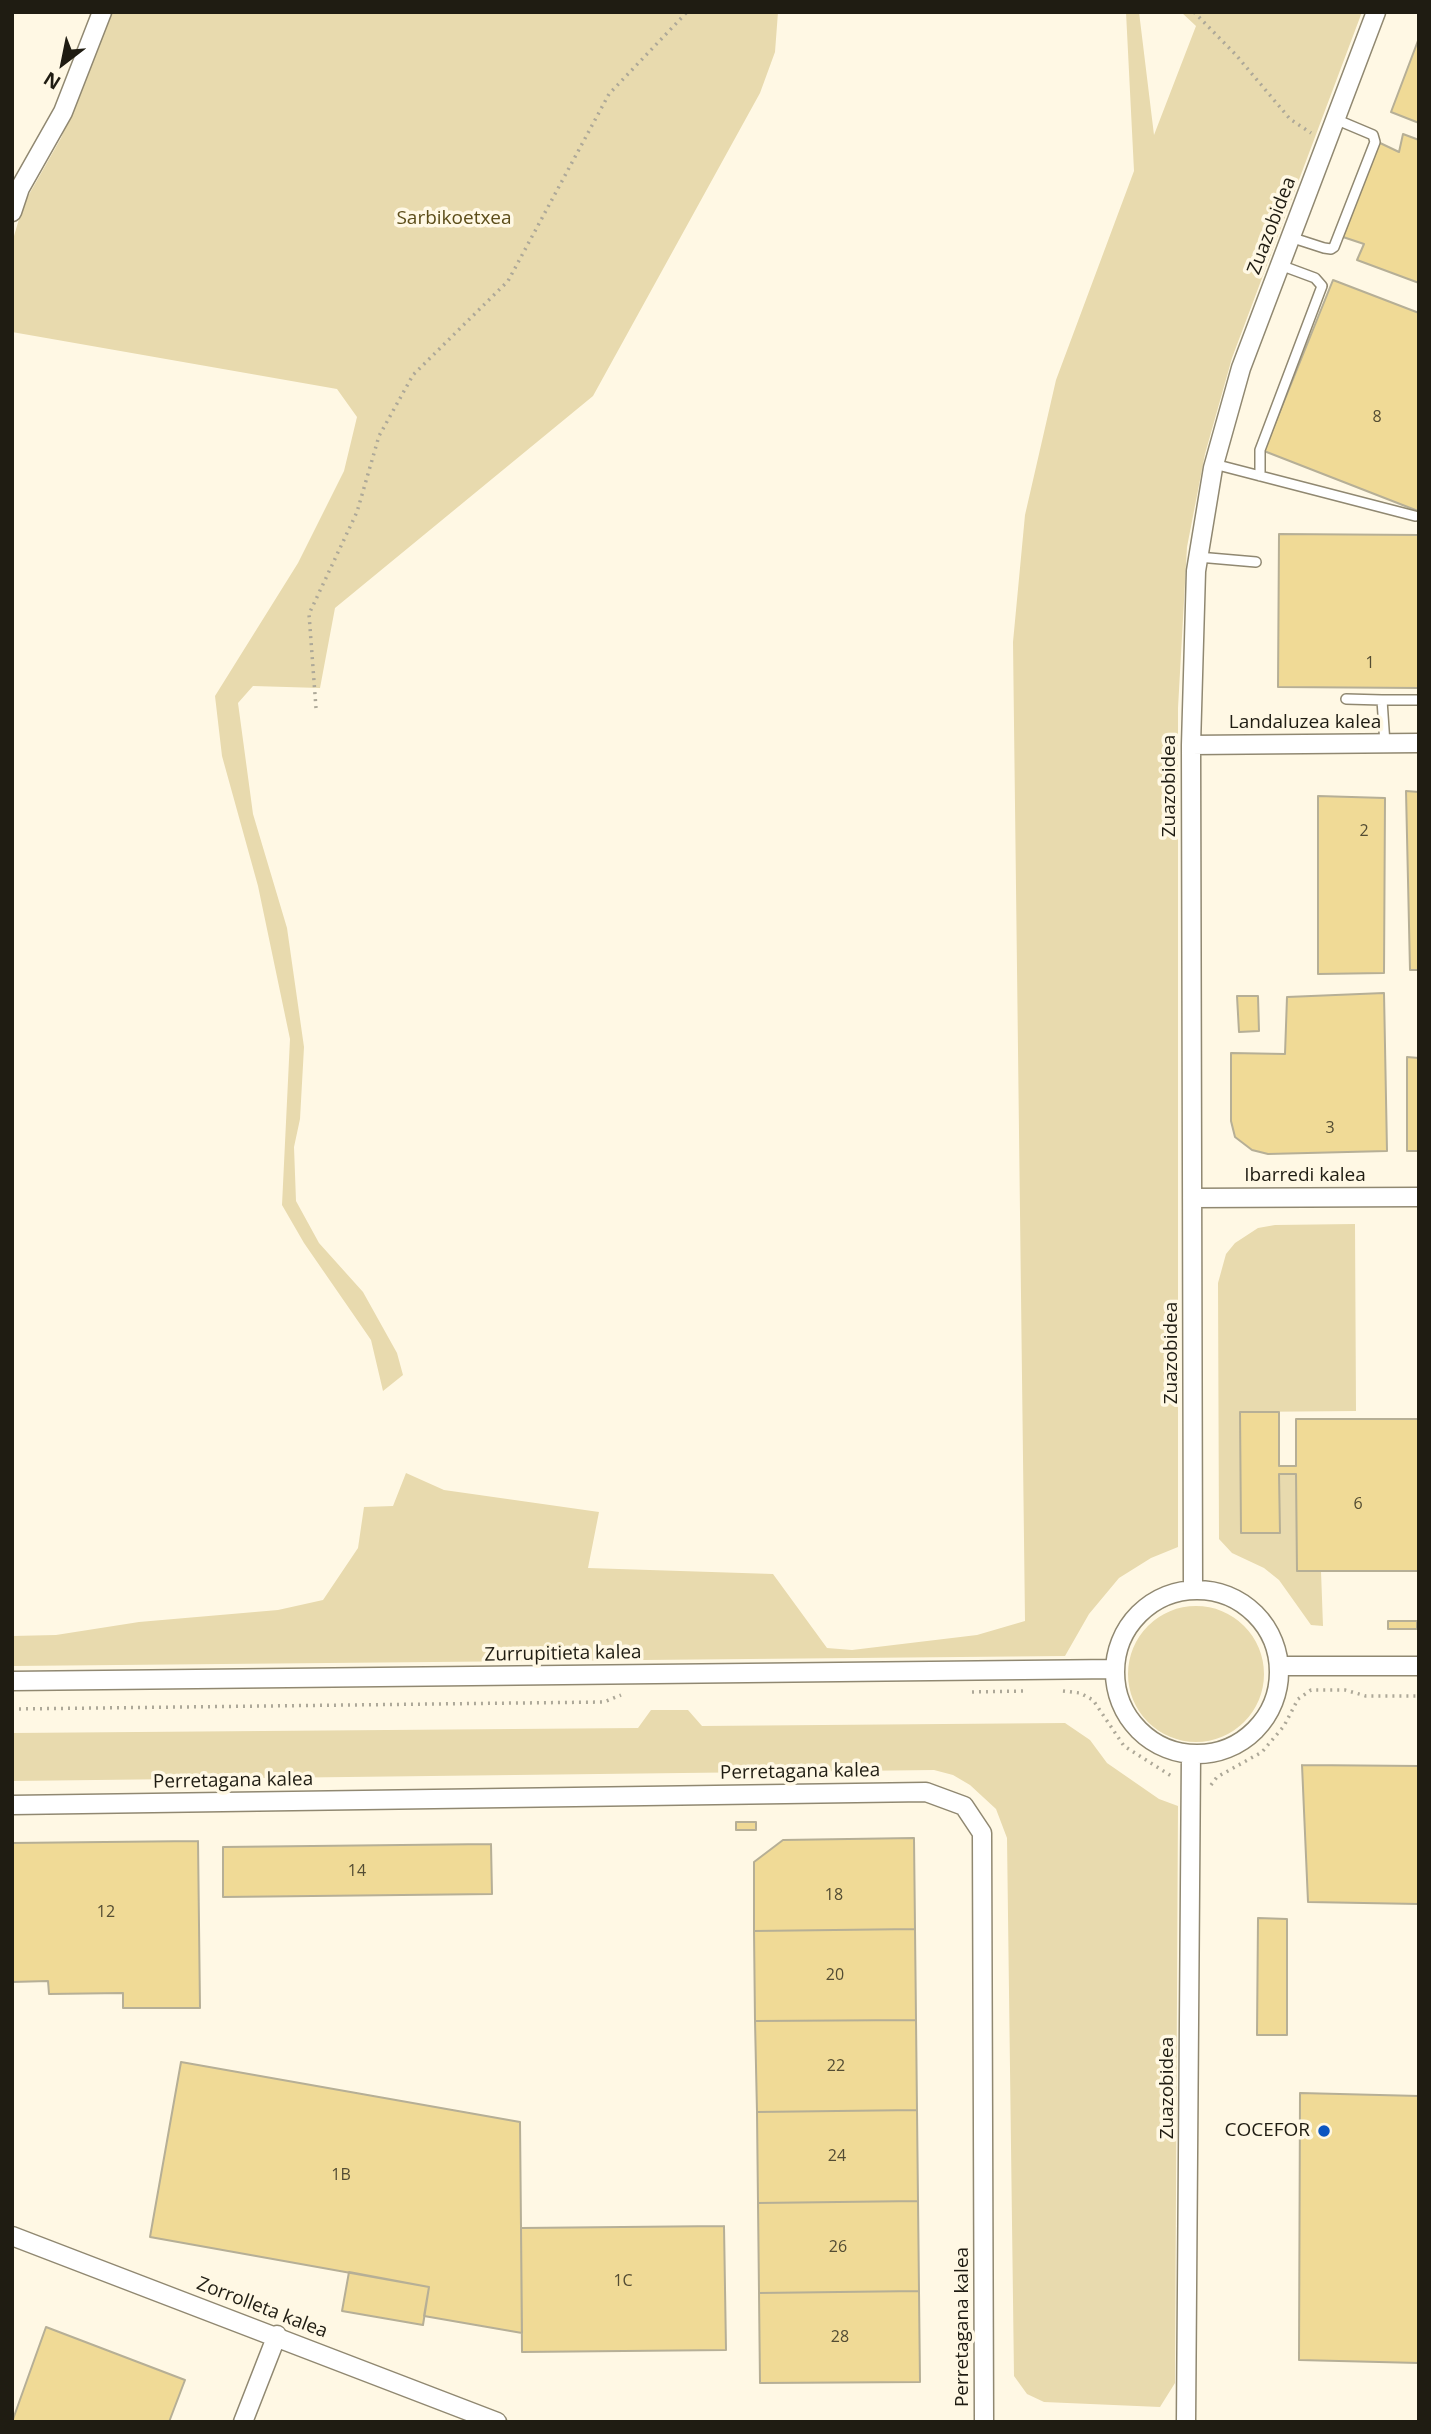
<!DOCTYPE html>
<style>
body{margin:0}
#map{position:relative;width:1431px;height:2434px;overflow:hidden;background:#fff8e4;font-family:"Open Sans",sans-serif}
canvas{display:block}
.frame{position:absolute;inset:0;border:14px solid #1f1c12;pointer-events:none}
.north{position:absolute;left:28px;top:28px;width:70px;height:70px;-webkit-text-stroke:5px #fff8e4;paint-order:stroke;rotate:212deg;font-size:19px;font-weight:700;line-height:28px;text-align:center;color:#1f1c12}
.north::after{content:'';display:block;margin:auto;width:24px;height:32px;background:#1f1c12;clip-path:polygon(50% 0,100% 100%,50% 72%,0 100%)}
</style>
<div id="map">
<canvas width="1431" height="2434"></canvas>
<div class="frame"></div>
<div class="north">N</div>
</div>
<script>
const ctx = document.querySelector('canvas').getContext('2d');
ctx.lineJoin = 'round';
function paint(path, color) { ctx.fillStyle = color; ctx.fill(path, 'evenodd'); }
const shape = rows => new Path2D(rows.map(r => 'M' + r).join(''));
function trace(path, color, width, dash) { ctx.strokeStyle = color; ctx.lineWidth = width; ctx.lineCap = dash ? 'butt' : 'round'; ctx.setLineDash(dash || []); ctx.stroke(path); }
function drawText(font, color, halo, rows, align = 'center') {
  ctx.font = font + ' "Open Sans",sans-serif'; ctx.lineWidth = 7; ctx.setLineDash([]); ctx.textBaseline = 'middle'; ctx.strokeStyle = halo; ctx.fillStyle = color; for (const [text, x, y, turn = 0] of rows) {
    ctx.save(); ctx.translate(x, y); ctx.rotate((+turn || 0) * Math.PI / 180); ctx.textAlign = isNaN(turn) ? turn : align; if (halo) ctx.strokeText(text, 0, 0); ctx.fillText(text, 0, 0); ctx.restore();
  }
}
const green = shape([
 [111,12,778,12,775,52,760,93,593,396,335,608,320,688,253,686,238,703,253,814,287,928,304,1047,300,1119,294,1147,296,1201,319,1243,363,1292,397,1353,403,1375,383,1391,371,1340,304,1243,282,1205,290,1039,258,886,222,756,215,696,298,563,344,471,357,417,337,389,12,332,12,243,23,205,61,138],
 [1126,12,1139,12,1154,135,1196,26,1181,12,1362,12,1232,358,1205,454,1187,547,1178,708,1178,1547,1151,1558,1119,1578,1089,1614,1065,1656,12,1666,12,1636,56,1635,139,1622,278,1610,323,1600,358,1548,364,1507,393,1506,406,1473,444,1490,599,1512,588,1568,773,1574,827,1648,852,1650,977,1635,1025,1621,1013,642,1025,515,1056,380,1134,171],
 [1355,1224,1356,1411,1241,1412,1279,1533,1279,1474,1296,1474,1321,1571,1323,1626,1311,1625,1279,1580,1264,1568,1232,1553,1219,1539,1218,1283,1226,1254,1235,1243,1258,1228,1275,1225],
 '1128 1674a68 68 0 1 1 136 0a68 68 0 1 1-136 0Z',
 [651,1710,688,1710,702,1726,1065,1723,1090,1740,1107,1763,1159,1799,1178,1806,1175,2383,1160,2407,1044,2402,1027,2394,1014,2376,1007,1838,996,1809,970,1785,953,1775,934,1770,12,1781,12,1733,638,1728]
]);
const building = shape([
 [1419,38,1419,123,1391,112,1419,38],
 [1403,134,1419,140,1419,283,1357,260,1364,244,1343,237,1378,142,1399,152,1403,134],
 [1333,280,1419,313,1418,511,1264,451,1333,280],
 [1279,534,1419,535,1419,688,1278,687,1279,534],
 [1406,791,1419,792,1419,970,1410,970,1406,791],
 [1318,796,1385,798,1384,973,1318,974,1318,796],
 [1384,993,1387,1151,1268,1154,1252,1150,1235,1137,1231,1121,1231,1053,1285,1054,1287,997,1384,993],
 [1237,996,1258,996,1259,1031,1239,1032,1237,996],
 [1407,1057,1419,1058,1419,1151,1407,1151,1407,1057],
 [1240,1412,1279,1412,1279,1466,1296,1466,1296,1419,1419,1419,1419,1571,1297,1571,1296,1474,1279,1474,1280,1533,1241,1533,1240,1412],
 [1388,1621,1417,1621,1417,1629,1388,1629,1388,1621],
 [1302,1765,1419,1766,1419,1904,1308,1902,1302,1765],
 [736,1822,756,1822,756,1830,736,1830,736,1822],
 [914,1838,915,1929,754,1931,754,1862,783,1840,914,1838],
 [198,1841,200,2008,123,2008,123,1993,49,1994,48,1981,12,1982,12,1843,198,1841],
 [491,1844,492,1894,223,1897,223,1847,491,1844],
 [1258,1918,1287,1919,1287,2035,1257,2035,1258,1918],
 [915,1929,916,2020,755,2021,754,1931,915,1929],
 [916,2020,917,2110,757,2112,755,2021,916,2020],
 [181,2062,520,2122,522,2333,424,2316,429,2287,150,2237,181,2062],
 [1300,2093,1419,2096,1419,2363,1299,2360,1300,2093],
 [917,2110,918,2201,758,2203,757,2112,917,2110],
 [918,2201,919,2291,759,2293,758,2203,918,2201],
 [724,2226,726,2350,522,2352,521,2228,724,2226],
 [349,2272,429,2287,423,2325,342,2311,349,2272],
 [919,2291,920,2382,760,2383,759,2293,919,2291],
 [46,2327,185,2380,169,2422,12,2422,46,2327]
]);
const path = shape([
 [1194,12,1236,55,1290,119,1311,133],
 [316,708,309,614,357,512,379,436,413,375,508,281,609,94,687,12],
 [1063,1691,1080,1693,1093,1700,1124,1746,1173,1777],
 [972,1692,1023,1691],
 [12,1709,604,1702,621,1695],
 [1211,1785,1217,1777,1262,1752,1284,1726,1298,1699,1311,1690,1345,1690,1366,1696,1419,1696]
]);
const lane = shape([
 [1290,237,1324,248,1331,249,1334,247,1375,142,1373,135,1335,119],
 [1214,464,1415,516],
 [1260,476,1260,450,1322,286,1315,278,1280,265],
 [1198,557,1256,562],
 [1346,699,1382,700],
 [1385,744,1382,700,1419,700]
]);
const street = shape([
 [12,212,20,188,63,112,102,12],
 [1191,745,1419,743],
 [1192,1198,1419,1197],
 [1193,1590,1191,745,1196,571,1213,468,1241,368,1376,12],
 '1115 1672a82 82 0 1 1 164 0a82 82 0 1 1-164 0Z',
 [1279,1666,1419,1666],
 [12,1681,1115,1669],
 [12,1805,926,1792,964,1806,982,1833,984,2422],
 [12,2236,497,2422],
 [243,2422,277,2335],
 [1186,2422,1191,1754]
]);
const markers = [
 [1324,2131,7,"#0b55c0"]
];
const numberNames = [
 ["8",1377,417],
 ["1",1370,663],
 ["2",1364,831],
 ["3",1330,1128],
 ["6",1358,1504],
 ["14",357,1871],
 ["18",834,1895],
 ["12",106,1912],
 ["20",835,1975],
 ["22",836,2066],
 ["24",837,2156],
 ["1B",341,2175],
 ["26",838,2247],
 ["1C",623,2281],
 ["28",840,2337]
];
const parkNames = [
 ["Sarbikoetxea",454,219]
];
const streetNames = [
 ["Zuazobidea",1272,226,-69],
 ["Landaluzea kalea",1305,723],
 ["Zuazobidea",1170,786,-90],
 ["Ibarredi kalea",1305,1176],
 ["Zuazobidea",1172,1353,-90],
 ["Zurrupitieta kalea",563,1654,-1],
 ["Perretagana kalea",800,1772,-1],
 ["Perretagana kalea",233,1781,-1],
 ["Zuazobidea",1168,2088,-90],
 ["Zorrolleta kalea",262,2308,21],
 ["Perretagana kalea",963,2327,-90]
];
const poiNames = [
 ["COCEFOR",1310,2131]
];
paint(green, '#e8daae');
paint(building, '#f0da96');
trace(building, '#b6af96', 2);
trace(lane, '#908871', 12);
trace(street, '#908871', 21);
trace(path, '#ada898', 3.5, [2, 5]);
trace(lane, '#fff', 9);
trace(street, '#fff', 18);
for (const [x, y, r, color] of markers) { const dot = new Path2D(); dot.arc(x, y, r, 0, 2 * Math.PI); ctx.fillStyle = color; ctx.fill(dot); trace(dot, '#fff8e4', 2.5); }
drawText('16px', '#534c33', null, numberNames);
drawText('19px', '#5c4d19', '#fff8e4', parkNames);
drawText('19px', '#1f1c12', '#fff8e4', streetNames);
drawText('19px', '#1f1c12', '#fff8e4', poiNames, 'right');
</script>
